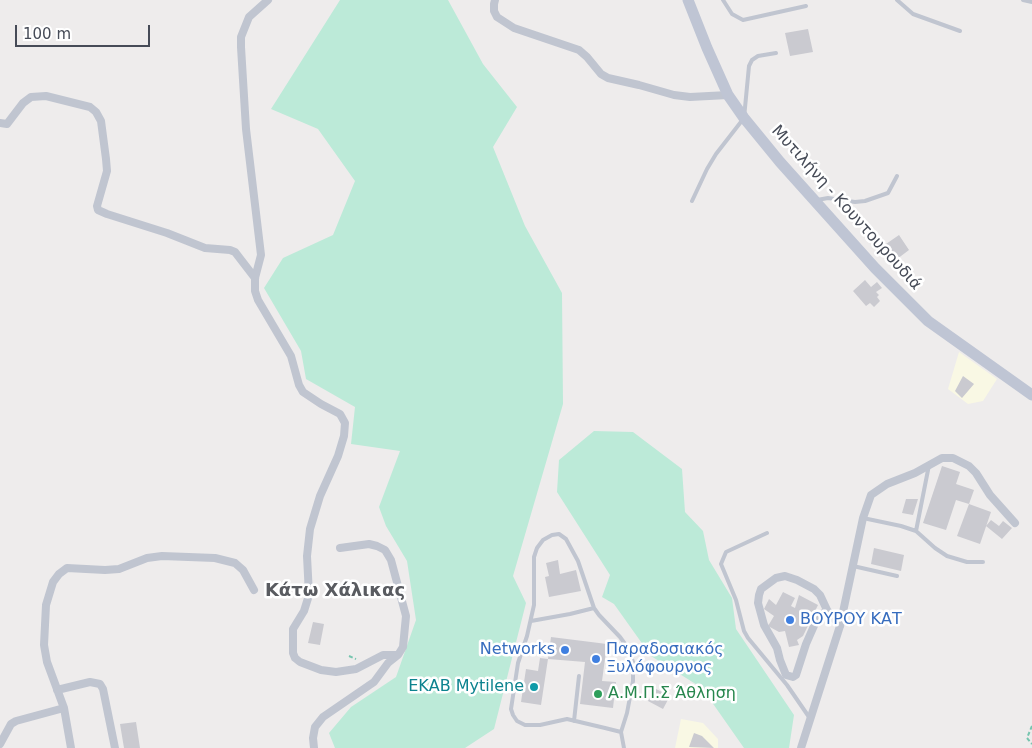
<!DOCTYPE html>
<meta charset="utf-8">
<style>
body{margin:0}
#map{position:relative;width:1032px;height:748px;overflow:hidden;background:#eeecec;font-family:"DejaVu Sans",sans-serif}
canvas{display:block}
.scale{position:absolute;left:15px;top:25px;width:135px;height:22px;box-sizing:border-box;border:2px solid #464b57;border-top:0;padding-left:6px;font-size:15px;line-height:18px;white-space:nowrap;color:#464b57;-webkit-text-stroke:4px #fff;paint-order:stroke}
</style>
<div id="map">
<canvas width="1032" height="748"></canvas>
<div class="scale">100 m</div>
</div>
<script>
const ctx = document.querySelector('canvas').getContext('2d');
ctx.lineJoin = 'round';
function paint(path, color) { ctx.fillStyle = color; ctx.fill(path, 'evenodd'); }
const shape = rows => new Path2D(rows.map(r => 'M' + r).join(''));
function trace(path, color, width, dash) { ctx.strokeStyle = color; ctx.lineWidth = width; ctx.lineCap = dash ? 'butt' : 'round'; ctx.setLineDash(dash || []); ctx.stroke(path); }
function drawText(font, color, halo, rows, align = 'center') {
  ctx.font = font + ' "DejaVu Sans",sans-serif'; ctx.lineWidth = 5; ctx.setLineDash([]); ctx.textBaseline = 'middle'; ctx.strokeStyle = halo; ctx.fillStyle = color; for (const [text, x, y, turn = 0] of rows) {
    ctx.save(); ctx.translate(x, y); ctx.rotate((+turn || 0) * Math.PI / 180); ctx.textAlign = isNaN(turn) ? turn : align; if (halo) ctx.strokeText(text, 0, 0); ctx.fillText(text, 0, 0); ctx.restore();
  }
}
const commercial = shape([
 [959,352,997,379,983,401,968,404,948,389],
 [681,719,703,723,718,739,718,748,675,748]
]);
const green = shape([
 [340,0,448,0,483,64,517,107,493,147,525,226,562,293,563,404,513,576,526,603,494,729,465,748,335,748,329,733,351,707,396,677,416,620,407,561,386,526,379,507,400,451,351,444,355,407,306,379,301,351,264,288,283,258,333,235,355,181,318,129,271,109],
 [594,431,633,432,682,469,685,512,703,531,709,560,732,598,736,629,794,715,789,748,744,748,702,688,651,656,614,604,602,597,610,575,557,492,559,460]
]);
const building = shape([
 [808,29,813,52,790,56,785,33],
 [899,235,909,250,897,259,886,244],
 [865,280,871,287,877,282,882,288,876,292,879,295,877,297,880,301,874,307,870,303,866,306,853,291],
 [963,376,974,384,962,398,955,391],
 [942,466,960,472,956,484,974,490,969,504,956,500,946,530,923,523],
 [906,499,918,499,913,515,902,513],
 [969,504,991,512,980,544,957,536],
 [991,520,999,526,1003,521,1012,528,1002,539,986,526],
 [874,548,904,555,901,571,871,564],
 [558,560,560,574,576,570,581,591,549,597,545,577,549,576,546,563],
 [783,592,795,598,791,606,795,608,799,595,818,605,803,636,797,640,799,645,789,647,785,631,779,632,768,626,774,616,764,609,769,599,776,605],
 [313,622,324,624,320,645,308,643],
 [551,637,607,644,602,681,616,682,613,708,580,704,585,662,548,659],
 [540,658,548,659,541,705,521,702,526,669,538,671],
 [654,688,670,696,663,709,648,701],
 [136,722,140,748,124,748,120,724],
 [694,733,702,736,714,748,689,747]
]);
const path = shape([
 [349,656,356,659],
 [1032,726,1027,738,1032,744]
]);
const lane = shape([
 [723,0,732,14,743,20,806,6],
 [897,0,913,14,960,31],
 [1023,0,1032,2],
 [817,200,828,198,855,202,865,201,888,193,897,176],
 [692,201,707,169,716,154,744,118,749,66,752,60,758,56,776,53],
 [863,518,901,526,916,531,929,465],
 [916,531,935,548,947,556,967,562,983,562],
 [767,533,726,552,721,564,736,600,744,631,748,638,787,685,809,717],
 [853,566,897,576],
 [531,621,570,614,594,608],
 [574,721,579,676],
 [621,732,627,713,633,681,633,662,628,648,620,637,599,615,594,608,578,561,566,539,559,534,552,535,543,540,537,548,534,557,534,605,527,636,518,663,511,709,513,715,517,721,525,725,540,725,567,719,605,728,621,732,624,748]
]);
const street = shape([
 [268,0,249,17,241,37,241,47,246,129,261,255,255,278,255,291,258,300,291,356,299,385,303,392,321,404,340,414,345,423,344,436,338,456,320,496,310,529,307,556,309,595,304,611,293,629,293,653,295,658,300,662,321,670,336,672,356,669,383,655,398,655,388,663,374,682,323,717,315,727,313,738,314,748],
 [495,0,494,4,494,11,497,17,514,28,579,50,587,57,601,74,608,78,639,85,674,95,690,97,728,95],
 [0,123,7,124,23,103,31,97,46,96,90,107,96,112,101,121,106,159,107,171,97,206,98,210,107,214,167,233,205,248,230,250,235,252,255,278],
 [340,548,369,544,377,546,385,550,391,560,406,616,403,647,398,655],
 [827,610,817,619,806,644,796,675,793,677,786,675,780,660,777,648,764,625,758,603,759,595,761,589,776,578,785,576,797,580,814,589,820,595,827,610,840,626],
 [57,690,90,682,100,684,103,689,115,748],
 [0,744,11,724,16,721,64,708],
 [71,748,64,708,47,662,44,645,46,605,53,582,59,574,67,568,105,570,119,569,147,558,162,556,215,558,235,563,243,570,254,590],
 [801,748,840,626,863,518,871,495,887,484,915,473,942,458,953,458,969,466,976,473,990,495,1015,523]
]);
const secondary = shape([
 [688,0,707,48,728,95,744,118,780,162,875,268,928,321,1032,395]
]);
const markers = [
 [790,620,5,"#3f7fe0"],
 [565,650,5,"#3f7fe0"],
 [596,659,5,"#3f7fe0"],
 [534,687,5,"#0f9aa8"],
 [598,694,5,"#2e9e5b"]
];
const streetNames = [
 ["Μυτιλήνη - Κουντουρουδιά",846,208,48]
];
const shopNames = [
 ["ΒΟΥΡΟΥ ΚΑΤ",800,620],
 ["Networks",555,650,"right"],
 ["Παραδοσιακός",606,650],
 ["Ξυλόφουρνος",606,668]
];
const cultureNames = [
 ["ΕΚΑΒ Mytilene",524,687]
];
const leisureNames = [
 ["Α.Μ.Π.Σ Άθληση",608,694]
];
const neighbourhoodNames = [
 ["Κάτω Χάλικας",335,591]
];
paint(commercial, '#f9f8e4');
paint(green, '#bcead8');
paint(building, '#cacad0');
trace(path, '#77c5af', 2, [4, 2.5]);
trace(lane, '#c0c5d0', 4);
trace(street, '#c0c5d0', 8);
trace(secondary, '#bfc5d4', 11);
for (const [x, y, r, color] of markers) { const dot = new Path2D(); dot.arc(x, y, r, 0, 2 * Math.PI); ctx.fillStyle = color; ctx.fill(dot); trace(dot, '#fff', 2); }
drawText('16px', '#464b57', '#fff', streetNames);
drawText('16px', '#366cbe', '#fff', shopNames, 'left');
drawText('16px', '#0d838f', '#fff', cultureNames, 'right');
drawText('16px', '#27864d', '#fff', leisureNames, 'left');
drawText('bold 18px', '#595b60', '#fff', neighbourhoodNames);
</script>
